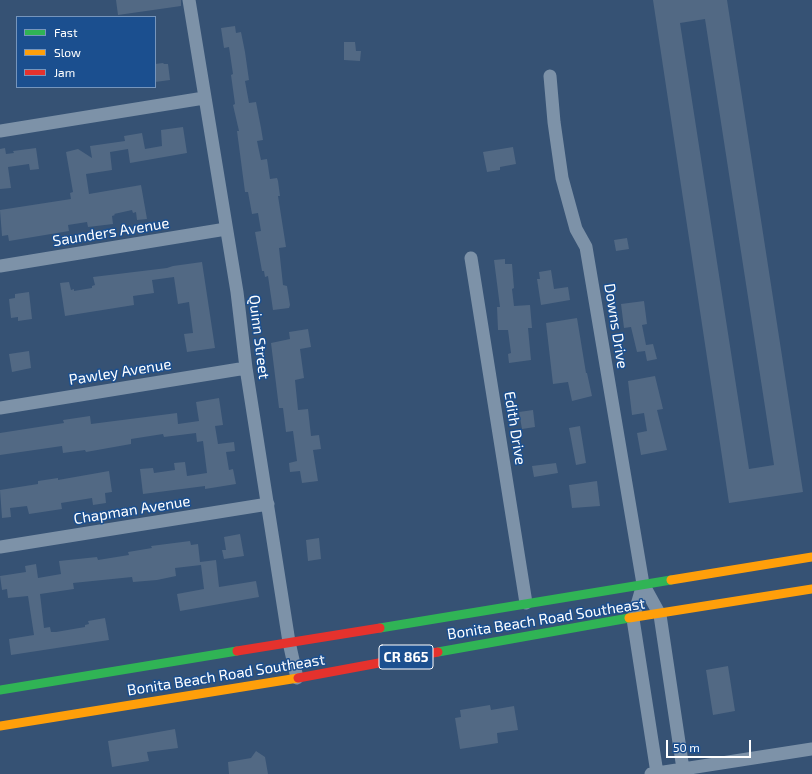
<!DOCTYPE html>
<style>
body{margin:0}
#map{position:relative;width:812px;height:774px;overflow:hidden;background:#365274;font-family:"Exo 2",sans-serif}
canvas{display:block}
.legend{position:absolute;left:16px;top:16px;width:140px;height:72px;box-sizing:border-box;background:#1b4f8f;border:1px solid #7695bc;margin:0;padding:5px 7px;list-style:none;font-size:12px;color:#fff}
.legend li{display:flex;align-items:center;gap:8px;height:20px}
.legend b{width:20px;border:1px solid #7695bc}
.scale{position:absolute;left:666px;top:740px;width:85px;height:18px;box-sizing:border-box;border:2px solid #fff;border-top:0;padding-left:5px;font-size:12px;line-height:14px;white-space:nowrap;color:#fff;-webkit-text-stroke:3px #1b4f8f;paint-order:stroke}
</style>
<div id="map">
<canvas width="812" height="774"></canvas>
<ul class="legend">
<li><b style="height:5px;background:#30b455"></b>Fast</li>
<li><b style="height:5px;background:#ff9f0a"></b>Slow</li>
<li><b style="height:5px;background:#e5322d"></b>Jam</li>
</ul>
<div class="scale">50 m</div>
</div>
<script>
const ctx = document.querySelector('canvas').getContext('2d');
ctx.lineJoin = 'round';
function paint(path, color) { ctx.fillStyle = color; ctx.fill(path, 'evenodd'); }
const shape = rows => new Path2D(rows.map(r => 'M' + r).join(''));
function trace(path, color, width, dash) { ctx.strokeStyle = color; ctx.lineWidth = width; ctx.lineCap = dash ? 'butt' : 'round'; ctx.setLineDash(dash || []); ctx.stroke(path); }
function drawText(font, color, halo, rows, align = 'center') {
  ctx.font = font + ' "Exo 2",sans-serif'; ctx.lineWidth = 3; ctx.setLineDash([]); ctx.textBaseline = 'middle'; ctx.strokeStyle = halo; ctx.fillStyle = color; for (const [text, x, y, turn = 0] of rows) {
    ctx.save(); ctx.translate(x, y); ctx.rotate((+turn || 0) * Math.PI / 180); ctx.textAlign = isNaN(turn) ? turn : align; if (halo) ctx.strokeText(text, 0, 0); ctx.fillText(text, 0, 0); ctx.restore();
  }
}
const building = shape([
 [116,0,181,0,181,6,118,15],
 [653,0,727,0,803,492,729,503],
 [705,19,774,465,749,469,680,23],
 [235,26,236,33,241,32,245,52,249,80,245,81,249,103,256,102,261,128,263,140,257,141,261,160,267,159,270,179,277,178,278,181,280,196,278,196,286,247,279,248,283,285,287,286,290,305,289,308,273,310,268,276,265,277,264,271,262,271,255,232,261,231,258,213,252,214,248,192,245,192,237,131,239,131,233,105,235,104,231,75,233,74,229,47,224,48,221,28],
 [344,42,355,42,356,51,361,51,360,61,344,60],
 [163,63,164,64,168,64,170,80,155,82,155,64],
 [183,127,187,153,130,163,128,149,110,152,112,170,86,174,89,194,141,185,147,219,137,220,136,212,133,213,132,210,114,214,115,215,112,216,113,224,88,227,87,222,68,225,69,231,9,241,8,235,2,236,0,210,71,199,70,193,73,192,66,152,78,149,92,158,90,146,125,141,124,136,142,133,145,149,162,146,161,130],
 [513,147,516,164,500,167,500,170,487,172,483,152],
 [5,148,6,154,14,153,13,151,36,148,39,169,30,170,29,164,8,167,11,188,0,189,0,149],
 [627,238,629,249,616,251,614,240],
 [505,259,505,264,512,264,514,288,512,289,514,306,530,305,532,328,528,328,531,360,509,363,508,354,511,353,508,330,498,330,497,307,500,307,494,260],
 [202,262,215,348,187,352,184,334,193,333,189,302,178,304,174,277,152,280,154,293,133,296,134,305,65,316,60,283,69,282,71,290,74,289,74,291,92,288,92,286,95,285,93,277,167,268,173,266],
 [551,270,554,289,568,287,570,300,541,305,537,279,540,279,539,272],
 [29,292,32,319,18,321,18,317,11,318,9,299,15,298,15,294],
 [644,301,647,324,642,325,646,345,653,344,657,359,647,361,645,351,637,352,631,327,624,328,621,304],
 [577,318,586,373,587,373,592,396,572,401,568,382,553,384,546,323],
 [308,329,311,347,300,349,304,378,295,380,298,410,308,409,311,436,319,435,321,449,313,450,318,481,302,483,300,471,290,472,289,463,297,461,293,431,286,432,283,408,279,408,271,343,290,339,289,332],
 [29,351,31,368,12,372,9,354],
 [655,376,663,409,657,410,667,450,641,455,637,433,647,431,644,413,632,415,628,381],
 [219,398,223,425,215,426,218,444,234,442,235,451,226,452,229,470,233,469,236,484,205,489,205,486,143,494,140,469,153,468,154,473,175,470,174,463,185,462,187,476,207,473,203,441,197,442,196,433,164,437,163,434,131,439,131,444,86,452,85,450,63,453,62,446,0,455,0,433,64,423,63,420,90,416,91,424,177,413,178,424,199,421,196,402],
 [533,410,535,427,522,429,519,412],
 [580,426,586,463,576,465,569,428],
 [556,463,558,473,534,477,532,466],
 [109,471,112,492,105,493,106,503,93,505,92,498,61,503,62,509,29,514,27,506,10,508,11,517,2,518,0,490,38,484,38,481,58,478,58,480],
 [597,481,600,506,572,508,569,485],
 [240,534,244,556,224,559,222,550,226,550,224,537],
 [319,538,321,559,308,561,306,540],
 [190,541,191,545,198,544,200,562,216,560,219,587,256,581,259,597,180,611,177,594,204,589,201,565,175,568,176,576,157,580,133,582,132,577,73,583,74,589,40,594,44,628,50,627,51,632,56,632,85,627,85,625,89,624,88,621,105,618,109,640,11,655,9,639,34,635,28,596,8,598,7,589,2,590,0,576,26,572,25,566,36,564,38,578,61,574,59,561,97,557,98,560,129,555,128,552,152,548,151,546],
 [728,666,735,711,713,715,706,670],
 [490,705,491,710,514,706,518,730,497,733,498,743,460,749,455,718,461,717,460,710],
 [175,729,178,748,147,752,149,761,112,767,108,741],
 [256,751,265,757,268,774,229,774,228,762,251,758]
]);
const street = shape([
 [189,0,237,292,246,368,289,642,297,678],
 [550,76,554,122,562,178,576,229,586,247,643,584,660,615,683,769],
 [0,131,204,98],
 [471,258,526,603],
 [0,266,226,229],
 [0,408,246,368],
 [0,547,268,504],
 [643,584,633,619,657,773],
 [651,774,812,749]
]);
const fast = shape([
 [380,628,671,580],
 [438,652,629,618],
 [0,690,237,651]
]);
const slow = shape([
 [671,580,812,557],
 [629,618,812,589],
 [0,726,298,678]
]);
const jam = shape([
 [237,651,380,628],
 [298,678,438,652]
]);
const shields = [
 [406,657,54]
];
const shieldNames = [
 ["CR 865",406,657]
];
const streetNames = [
 ["Saunders Avenue",111,232,-9],
 ["Downs Drive",616,326,81],
 ["Quinn Street",259,337,83],
 ["Pawley Avenue",120,372,-9],
 ["Edith Drive",515,428,81],
 ["Chapman Avenue",132,510,-9],
 ["Bonita Beach Road Southeast",546,619,-9],
 ["Bonita Beach Road Southeast",226,675,-9]
];
paint(building, '#526984');
trace(street, '#7d92a8', 13);
trace(fast, '#30b455', 9);
trace(slow, '#ff9f0a', 9);
trace(jam, '#e5322d', 9);
for (const [x, y, w] of shields) { const box = new Path2D(); box.roundRect(x - w / 2, y - 12, w, 24, 3); ctx.fillStyle = '#1b4f8f'; ctx.fill(box); trace(box, '#fff', 1); }
drawText('bold 14px', '#fff', null, shieldNames);
drawText('15px', '#fff', '#1b4f8f', streetNames);
</script>
